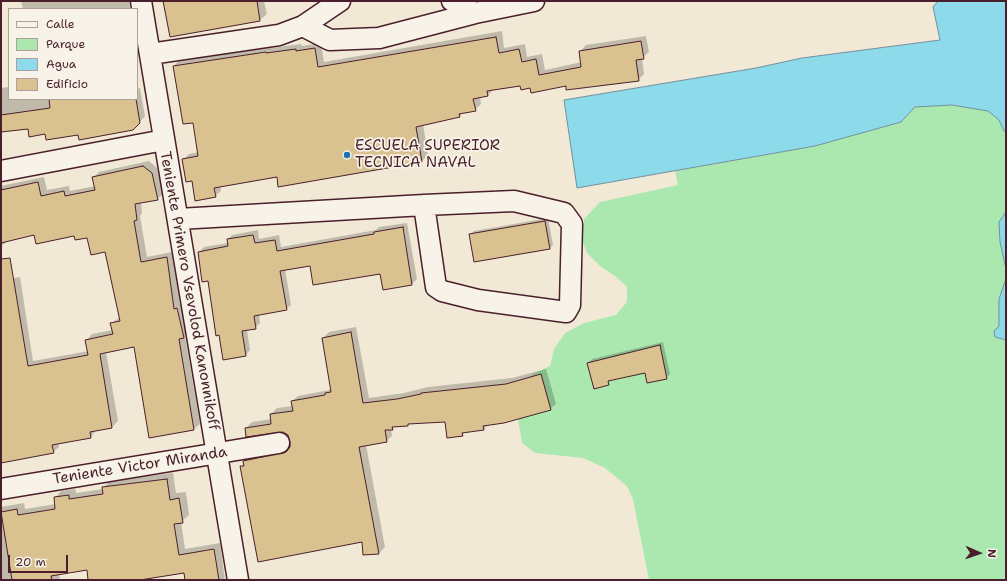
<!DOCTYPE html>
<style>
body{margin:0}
#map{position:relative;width:1007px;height:581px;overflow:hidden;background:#f1e9d6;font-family:"Shantell Sans",sans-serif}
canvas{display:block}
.frame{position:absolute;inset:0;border:2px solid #4a1f2b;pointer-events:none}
.legend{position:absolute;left:8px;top:8px;width:130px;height:92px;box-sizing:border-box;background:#f7f3e8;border:1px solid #b29e9c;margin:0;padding:5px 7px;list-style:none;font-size:12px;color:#4a1f2b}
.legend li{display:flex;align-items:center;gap:8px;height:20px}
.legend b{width:20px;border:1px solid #b29e9c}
.north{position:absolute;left:959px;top:533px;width:40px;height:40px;-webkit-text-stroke:3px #f7f3e8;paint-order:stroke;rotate:92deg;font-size:11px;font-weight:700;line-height:16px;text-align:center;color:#4a1f2b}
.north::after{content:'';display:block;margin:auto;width:14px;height:18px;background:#4a1f2b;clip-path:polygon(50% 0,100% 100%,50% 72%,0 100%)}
.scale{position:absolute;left:8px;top:555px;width:60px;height:18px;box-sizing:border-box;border:2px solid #4a1f2b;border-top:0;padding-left:5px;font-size:12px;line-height:14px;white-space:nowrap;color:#4a1f2b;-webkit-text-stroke:3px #f7f3e8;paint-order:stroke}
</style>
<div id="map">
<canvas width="1007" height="581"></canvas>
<div class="frame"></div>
<ul class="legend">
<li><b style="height:5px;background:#f7f3e8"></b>Calle</li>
<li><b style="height:11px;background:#aae8af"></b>Parque</li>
<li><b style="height:11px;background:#8cdaea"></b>Agua</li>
<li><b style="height:11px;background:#d9c190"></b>Edificio</li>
</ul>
<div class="north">N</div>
<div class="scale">20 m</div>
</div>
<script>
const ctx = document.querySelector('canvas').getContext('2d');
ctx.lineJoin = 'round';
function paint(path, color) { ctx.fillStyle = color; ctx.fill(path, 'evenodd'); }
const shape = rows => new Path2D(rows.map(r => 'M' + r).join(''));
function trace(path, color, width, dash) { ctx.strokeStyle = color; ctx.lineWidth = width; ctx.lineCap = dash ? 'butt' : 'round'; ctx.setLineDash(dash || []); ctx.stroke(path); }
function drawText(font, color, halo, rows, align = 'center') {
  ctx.font = font + ' "Shantell Sans",sans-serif'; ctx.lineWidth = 3.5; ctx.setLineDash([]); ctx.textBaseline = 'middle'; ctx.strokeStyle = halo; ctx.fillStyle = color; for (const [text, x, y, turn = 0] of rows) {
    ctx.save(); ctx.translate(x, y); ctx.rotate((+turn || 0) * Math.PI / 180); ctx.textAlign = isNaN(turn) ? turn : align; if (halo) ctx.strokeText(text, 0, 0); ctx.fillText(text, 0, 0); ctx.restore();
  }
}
const green = shape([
 [952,105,988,111,999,120,1004,131,1006,131,1006,212,999,222,1000,242,1006,269,1006,279,999,300,999,326,995,337,1006,340,1006,580,649,580,633,499,627,486,605,468,583,458,535,453,522,443,517,412,522,391,533,374,550,366,554,349,565,333,584,323,616,315,627,302,627,287,615,276,600,266,587,253,582,240,584,219,600,202,678,185,675,171,815,146,901,122,915,107]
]);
const water = shape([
 [938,1,1006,1,1006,131,1004,131,999,120,988,111,952,105,915,107,901,122,815,146,577,188,564,100,756,68,802,58,940,40,933,7,938,1],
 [1006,212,1006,269,1000,242,999,222,1006,212],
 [1006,279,1006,340,995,337,994,331,999,326,999,299,1006,279]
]);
const shadow = shape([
 [21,1,129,1,130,9,23,9],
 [164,1,264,1,267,14,260,20],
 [502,31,504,48,525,44,527,57,542,54,545,70,582,62,580,51,586,45,646,36,649,52,642,58,644,74,638,80,531,87,521,84,494,89,488,95,480,97,481,104,475,110,463,112,460,116,423,124,428,155,422,161,279,185,278,176,220,186,221,191,215,196,192,180,183,160,189,154,199,152,194,121,174,66,179,60,272,47,272,48,301,44,302,46,321,43,324,62],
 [9,87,9,99,137,99,137,89,140,88,145,116,139,123,79,134,46,133,29,128,1,132,1,88],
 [149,161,157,168,163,194,157,199,141,202,142,213,140,216,147,257,172,252,180,304,183,303,189,331,185,336,200,424,194,429,135,346,106,352,118,421,112,427,96,430,91,437,58,443,59,447,53,452,1,462,1,278,2,280,20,277,33,361,89,351,87,340,92,334,113,330,112,323,120,317,106,251,88,236,75,234,35,234,10,240,1,246,1,186,44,177,47,190,69,186,70,191,95,186,93,178,99,172],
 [548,218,553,245,549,249,470,235,474,231],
 [407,223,417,279,412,284,384,289,381,272,310,264,285,269,291,305,286,309,259,314,260,323,255,328,247,330,250,350,246,355,209,280,199,252,204,247,228,243,228,239,232,235,258,230,259,239,279,235,281,247,376,230,379,227],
 [356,327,369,398,404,393,428,387,512,378,546,369,556,404,550,409,488,425,484,429,465,432,462,435,446,421,410,423,408,425,395,426,391,429,392,436,386,441,366,445,385,547,379,553,363,541,241,467,250,455,291,447,291,441,288,435,283,431,246,428,252,422,272,419,271,414,277,408,293,406,292,401,298,396,329,390,331,388,323,338,329,332],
 [663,342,670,374,666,378,646,372,611,379,608,384,588,363,592,359],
 [173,473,176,493,186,492,189,515,181,522,185,549,220,543,225,580,186,580,185,572,149,577,149,580,89,580,88,569,59,574,60,580,1,580,1,507,24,503,25,509,56,504,55,498,61,491,75,489,76,493,103,489,109,481]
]);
const building = shape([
 [163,1,257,1,260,21,170,37,163,1],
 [496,37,499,53,519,49,522,62,536,59,539,75,581,67,579,51,641,41,644,59,636,60,639,81,566,90,566,86,531,93,530,88,521,90,520,86,487,91,488,96,473,99,476,111,459,114,460,117,416,127,422,162,278,187,277,177,214,188,216,197,195,201,192,181,186,182,182,159,198,156,193,123,183,124,173,66,266,52,266,53,296,49,296,51,315,48,318,67,496,37],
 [49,99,136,99,140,123,133,130,79,140,78,135,46,140,45,134,29,137,28,129,1,132,1,115,50,108,49,99],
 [143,166,152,173,158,200,135,204,137,220,134,221,141,262,167,257,174,309,177,308,184,338,179,339,194,430,149,438,134,347,100,354,112,428,90,432,91,438,52,445,54,453,1,463,1,259,10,258,28,366,88,355,85,340,113,334,110,323,120,321,105,252,91,255,87,238,75,240,74,236,36,244,34,235,1,243,1,190,38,182,41,196,64,191,65,196,95,190,92,177,143,166],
 [545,221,550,249,474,262,469,234,545,221],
 [403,227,412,285,383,290,380,274,313,285,310,266,280,271,287,310,254,316,256,329,242,331,246,356,223,360,219,335,216,336,208,281,202,282,198,252,228,246,227,239,253,235,255,243,275,240,277,251,374,234,374,232,403,227],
 [351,332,363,403,397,399,421,394,421,393,506,384,541,374,551,410,504,423,483,426,484,430,462,433,463,436,447,438,445,422,408,424,408,426,392,427,393,430,385,430,387,442,359,447,379,554,363,555,362,542,258,562,240,466,244,466,243,461,286,452,290,447,290,442,288,435,283,432,246,437,245,428,271,424,270,414,293,411,291,401,325,395,325,393,331,392,322,338,351,332],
 [660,345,667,379,647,383,645,373,608,381,609,385,594,389,587,363,660,345],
 [167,479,170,500,179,498,183,523,174,524,179,555,214,549,219,580,185,580,184,573,140,580,88,580,87,570,51,576,52,580,12,580,1,512,17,509,18,515,55,509,54,497,69,495,69,499,103,494,102,487,167,479]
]);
const minor = shape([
 [141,1,238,580],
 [452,1,475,13],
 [303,26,340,1],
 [150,54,279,35,303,26,330,40,379,38,475,13,534,1],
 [1,171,164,140],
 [178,219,424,205,514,201,564,213,572,224,570,305,566,312,478,300,442,291,436,287,424,205],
 [1,489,279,443]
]);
const markers = [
 [347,155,4,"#1f6fb2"]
];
const poiNames = [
 ["ESCUELA SUPERIOR",355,146],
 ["TECNICA NAVAL",355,163]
];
const streetNames = [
 ["Teniente Primero Vsevolod Kanonnikoff",189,291,80],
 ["Teniente Victor Miranda",140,466,-9]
];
paint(green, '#aae8af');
paint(water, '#8cdaea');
trace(water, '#728f9e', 1);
paint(shadow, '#0003');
paint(building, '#d9c190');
trace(building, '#4a1f2b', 1);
trace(minor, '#4a1f2b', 23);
trace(minor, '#f7f3e8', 20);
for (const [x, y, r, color] of markers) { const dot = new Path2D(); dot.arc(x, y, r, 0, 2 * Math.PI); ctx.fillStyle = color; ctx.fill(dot); trace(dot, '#f7f3e8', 1.5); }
drawText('15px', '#4a1f2b', '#f7f3e8', poiNames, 'left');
drawText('15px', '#4a1f2b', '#f7f3e8', streetNames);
</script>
